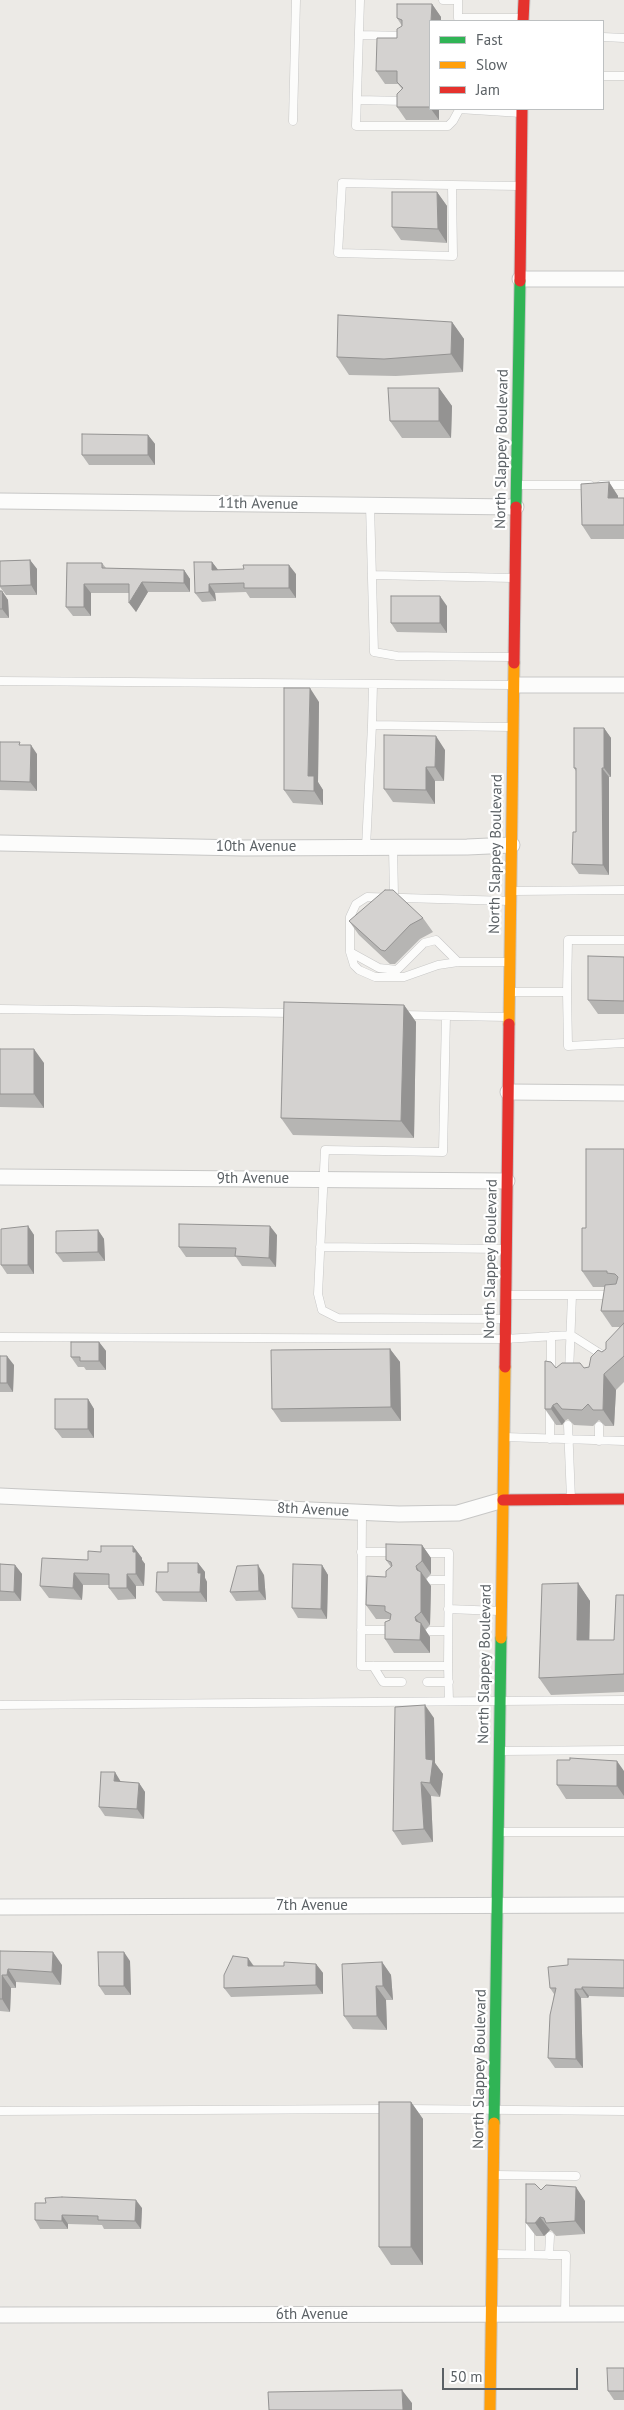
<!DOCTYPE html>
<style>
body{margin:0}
#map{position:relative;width:624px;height:2410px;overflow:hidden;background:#eceae6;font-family:"PT Sans",sans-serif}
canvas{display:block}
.legend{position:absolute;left:429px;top:20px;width:175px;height:90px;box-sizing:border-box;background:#fff;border:1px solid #bdc0c1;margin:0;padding:6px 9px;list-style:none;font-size:15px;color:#5b6165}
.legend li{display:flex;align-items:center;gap:10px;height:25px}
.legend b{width:25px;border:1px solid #bdc0c1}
.scale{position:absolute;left:442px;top:2368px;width:136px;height:22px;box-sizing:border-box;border:2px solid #5b6165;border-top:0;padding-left:6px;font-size:15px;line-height:18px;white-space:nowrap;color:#5b6165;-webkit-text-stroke:4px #fff;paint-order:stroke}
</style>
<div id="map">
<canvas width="624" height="2410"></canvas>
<ul class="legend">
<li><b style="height:6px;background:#30b455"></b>Fast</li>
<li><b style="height:6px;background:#ff9f0a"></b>Slow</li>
<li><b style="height:6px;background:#e5322d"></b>Jam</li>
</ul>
<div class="scale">50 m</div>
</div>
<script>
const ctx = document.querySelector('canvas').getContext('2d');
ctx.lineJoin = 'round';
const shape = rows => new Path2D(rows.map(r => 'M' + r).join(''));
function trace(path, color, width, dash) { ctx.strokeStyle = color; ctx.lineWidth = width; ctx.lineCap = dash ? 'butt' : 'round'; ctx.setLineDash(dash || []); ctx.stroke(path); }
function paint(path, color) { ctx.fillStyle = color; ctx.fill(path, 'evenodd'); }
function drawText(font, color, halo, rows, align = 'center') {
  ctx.font = font + ' "PT Sans",sans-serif'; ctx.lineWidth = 4.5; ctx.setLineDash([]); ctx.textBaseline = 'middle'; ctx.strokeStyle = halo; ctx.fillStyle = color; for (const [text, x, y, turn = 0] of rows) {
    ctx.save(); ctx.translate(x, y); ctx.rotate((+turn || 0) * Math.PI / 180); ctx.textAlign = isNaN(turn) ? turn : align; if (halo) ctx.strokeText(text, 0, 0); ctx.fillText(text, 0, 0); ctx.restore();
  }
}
const lane = shape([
 [360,0,356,126,448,126,453,121,459,110],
 [443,0,458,0,458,18,521,18],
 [359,35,406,36],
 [603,37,624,38],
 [603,76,624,76],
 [357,100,406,101],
 [459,109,521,113],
 [293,121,296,0],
 [452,185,453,256,338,253,342,183,452,185,519,186],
 [519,485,590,485],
 [601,485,624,485],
 [370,505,374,652,397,656,512,657],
 [372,575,513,578],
 [0,681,513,685],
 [372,725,373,684],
 [366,847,372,725,511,727],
 [393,847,394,896],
 [514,891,624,890],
 [350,952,379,968,397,970,424,943,436,940,458,962],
 [508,962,458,962,438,965,404,977,375,977,359,970,354,965,350,952,350,917,356,904,367,897,510,901],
 [512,992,567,992,568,940,624,940],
 [567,992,568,1046,624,1043],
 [0,1009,292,1013],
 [401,1015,507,1017],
 [446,1016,443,1152,325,1150,318,1294,322,1310,338,1318,503,1319],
 [320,1247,505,1249],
 [507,1295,624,1295],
 [0,1337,505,1339,571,1335,604,1356],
 [551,1372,551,1336],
 [569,1373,572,1295],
 [568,1425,571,1499],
 [599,1426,599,1441],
 [505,1437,624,1441],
 [550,1439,550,1408],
 [362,1512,361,1666,448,1666,449,1553,418,1553],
 [361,1552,394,1552],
 [431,1580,448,1580],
 [448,1609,499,1611],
 [361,1630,394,1630],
 [430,1631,448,1631],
 [373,1666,383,1682,402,1682],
 [448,1666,449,1701],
 [427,1682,449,1682],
 [0,1705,624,1700],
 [501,1751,624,1750],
 [500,1832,624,1832],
 [407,2109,624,2111],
 [0,2111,388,2109],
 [495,2175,576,2176],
 [494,2254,566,2255,565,2314],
 [530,2254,530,2220],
 [549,2255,550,2236]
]);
const street = shape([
 [520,279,624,279],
 [0,501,516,507],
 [514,685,624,685],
 [0,843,243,848,467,847,512,845],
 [508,1092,624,1093],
 [0,1177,507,1181],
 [0,1496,399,1514,458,1513,503,1500],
 [0,1907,624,1905],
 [0,2315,624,2314]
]);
const fast = shape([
 [516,507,520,281],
 [494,2123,501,1638]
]);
const slow = shape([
 [509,1024,514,663],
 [501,1638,505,1367],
 [490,2410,494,2123]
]);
const jam = shape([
 [523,21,524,0],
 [520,281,522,109],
 [514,663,516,507],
 [505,1367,509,1024],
 [503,1500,624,1499]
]);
const wall = shape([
 [432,4,441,17,441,21,430,21,430,109,439,109,439,120,406,120,397,107,402,89,398,84,385,84,376,71,397,38,402,26,397,18],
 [437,192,447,206,447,243,401,240,392,227],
 [452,322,464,339,463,372,396,376,349,375,337,357],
 [439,388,452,406,451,438,402,438,390,421],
 [148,435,155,444,155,465,89,465,82,455],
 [609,482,618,496,618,498,624,498,624,539,591,539,582,525],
 [30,560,37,569,37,595,6,595,0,587,0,561],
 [212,562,218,570,296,574,296,598,250,598,246,592,215,593,216,601,202,602,195,593],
 [67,563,102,563,106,568,184,570,190,579,190,592,148,592,136,612,129,593,91,593,91,616,73,616,66,607],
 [0,591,2,591,8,600,9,618,0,618],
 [447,606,447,633,397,632,391,623],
 [319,702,318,782,323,790,323,805,293,803,284,790],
 [604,728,611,738,611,777,609,777,609,875,579,874,572,864,576,832,576,771,574,768],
 [0,742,37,754,37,791,0,790],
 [445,750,444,781,435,781,435,804,393,802,384,789],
 [423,918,433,932,420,939,395,964,390,964,359,935,349,921],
 [624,957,624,1014,598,1014,588,1000],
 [404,1005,416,1022,414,1138,293,1135,281,1118],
 [0,1049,44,1063,44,1108,0,1107],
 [624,1149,624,1382,616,1390,614,1426,605,1426,599,1420,593,1426,574,1425,568,1419,565,1421,562,1425,556,1425,545,1409,556,1368,584,1368,589,1367,602,1352,606,1349,620,1327,612,1327,601,1311,605,1287,593,1287,582,1271,586,1228],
 [28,1226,34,1235,34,1274,7,1274,1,1265],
 [98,1230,104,1239,105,1261,63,1262,56,1253],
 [277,1235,276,1267,242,1266,236,1257,186,1257,179,1247],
 [99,1342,106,1351,106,1370,86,1370,84,1367,78,1367,71,1357],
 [390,1349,400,1362,401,1421,281,1422,272,1409],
 [0,1356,14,1365,13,1392,0,1392],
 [88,1399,94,1409,94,1438,62,1438,55,1429],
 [422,1545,431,1558,431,1574,426,1579,431,1586,430,1625,425,1630,430,1637,430,1653,394,1653,385,1639,390,1619,376,1619,366,1605,386,1577,391,1567,386,1560],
 [133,1546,142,1558,142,1560,145,1564,144,1586,136,1586,136,1599,118,1600,109,1588,109,1585,83,1585,82,1600,49,1598,40,1586,88,1560,101,1552],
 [198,1563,205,1572,205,1578,207,1582,207,1602,163,1601,156,1592,168,1572],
 [0,1564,15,1565,22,1574,21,1601,0,1601],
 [322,1565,328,1575,327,1619,298,1618,292,1608],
 [264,1575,266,1600,236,1601,230,1592],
 [578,1583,590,1601,589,1640,614,1640,624,1595,624,1692,551,1695,539,1678],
 [434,1718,435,1763,443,1774,440,1797,431,1796,433,1842,402,1845,393,1831],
 [624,1771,624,1799,566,1799,557,1785],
 [121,1782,139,1783,145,1792,144,1819,105,1816,99,1807],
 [0,1951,62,1965,61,1985,16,1982,16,1988,11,1988,10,2012,0,2011],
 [248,1958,254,1966,284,1966,316,1964,323,1973,323,1994,231,1997,224,1988],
 [624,1960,624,1997,589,1996,588,1998,581,1998,583,2068,555,2068,548,2058,554,1994,550,1988],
 [130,1961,131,1995,105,1995,99,1986],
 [382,1962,391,1975,393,2000,386,2000,387,2030,353,2029,344,2016],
 [411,2102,423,2119,423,2265,391,2265,379,2247],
 [541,2190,585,2201,585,2234,556,2236,552,2231,550,2230,544,2236,536,2236,526,2223],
 [35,2203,142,2208,141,2229,104,2229,102,2225,68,2224,68,2229,40,2229,35,2220],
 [624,2368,624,2400,614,2400,608,2391]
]);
const shadedWall = shape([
 [432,4,441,17,441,21,431,21],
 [431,109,439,109,439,120],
 [437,192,447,206,447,243,438,229],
 [452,322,464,339,463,372,451,354],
 [439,388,452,406,451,438,439,421],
 [148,435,155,444,155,465,148,455],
 [609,482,618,496,618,512,608,498],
 [30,560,37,569,37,595,31,585],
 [212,562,219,571,212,570],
 [289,565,296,574,296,598,289,588],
 [184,570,190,579,190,592,184,583],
 [142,582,148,592,136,612,129,603],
 [84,584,91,593,91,616,84,607],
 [209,584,215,593,216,601,209,592],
 [2,591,8,600,9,618,2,609],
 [440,596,447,606,447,633,440,623],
 [310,688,319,702,318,782,323,790,323,805,314,791,308,776],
 [604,728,611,738,611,777,604,768],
 [436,736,445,750,444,781,435,767],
 [31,745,37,754,37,791,30,782],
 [426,767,435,781,435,804,426,790],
 [602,768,609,777,609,875,603,865],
 [404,1005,416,1022,414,1138,401,1121],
 [34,1049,44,1063,44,1108,34,1094],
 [28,1226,34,1235,34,1274,28,1265],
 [270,1226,277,1235,276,1267,269,1258],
 [98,1230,104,1239,105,1261,98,1252],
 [99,1342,106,1351,106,1370,99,1361],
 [390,1349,400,1362,401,1421,391,1407],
 [7,1356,14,1365,13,1392,7,1383],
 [604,1374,616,1390,614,1426,603,1410],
 [88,1399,94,1409,94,1438,88,1429],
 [553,1405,565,1421,562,1425,551,1409],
 [422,1545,431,1558,431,1574,422,1561],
 [133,1546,142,1558,142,1560,145,1564,144,1586,136,1574],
 [198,1563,205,1572,205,1578,207,1582,207,1602,200,1592,198,1573],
 [15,1565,22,1574,21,1601,14,1592],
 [258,1565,264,1575,266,1600,259,1591],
 [322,1565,328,1575,327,1619,321,1609],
 [416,1566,421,1574,421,1572,431,1586,430,1625,421,1612],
 [74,1573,83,1585,82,1600,73,1588],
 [127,1574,136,1586,136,1599,127,1588],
 [578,1583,590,1601,589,1658,577,1640],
 [415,1617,421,1625,421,1623,430,1637,430,1653,420,1640],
 [425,1705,434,1718,435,1763,443,1774,440,1797,430,1783,426,1759],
 [617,1761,624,1771,624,1796,617,1786],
 [115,1772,121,1782,114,1781],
 [421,1782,431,1796,433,1842,424,1829],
 [139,1783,145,1792,144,1819,137,1809],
 [53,1952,62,1965,61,1985,52,1972],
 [124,1952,130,1961,131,1995,124,1986],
 [248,1958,254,1967,248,1966],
 [382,1962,391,1975,393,2000,383,1986],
 [316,1964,323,1973,323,1994,316,1985],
 [8,1969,16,1982,16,1988,7,1975],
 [2,1975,11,1988,10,2012,2,1999],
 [376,1986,386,2000,387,2030,377,2016],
 [582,1987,589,1996,588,1998,582,1989],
 [575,1989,581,1998,583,2068,576,2059],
 [411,2102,423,2119,423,2265,411,2247],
 [576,2187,585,2201,585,2234,575,2221],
 [136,2200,142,2208,141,2229,135,2221],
 [62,2215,68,2224,68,2229,62,2221],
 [540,2217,550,2230,544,2236,535,2223],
 [402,2390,412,2403,412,2410,403,2410]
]);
const building = shape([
 [397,4,432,4,431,21,430,21,430,107,397,107,397,94,403,88,397,82,397,71,376,71,377,38,397,38,397,29,402,26,402,20,397,18,397,4],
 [392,192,437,192,438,229,392,227,392,192],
 [338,315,452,322,451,354,384,359,337,357,338,315],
 [388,388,439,388,439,421,390,421,388,388],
 [82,434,148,435,148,455,82,455,82,434],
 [609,482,608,498,624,498,624,525,582,525,581,484,609,482],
 [30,560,31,585,0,586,0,561,30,560],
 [194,562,212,562,212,570,244,569,243,565,289,565,289,588,244,588,244,583,209,584,209,592,195,593,194,562],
 [67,563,102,563,102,568,184,570,184,583,142,582,129,603,129,584,84,584,84,607,66,607,67,563],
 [0,591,2,591,2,609,0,609,0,591],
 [391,596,440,596,440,623,391,623,391,596],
 [284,688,310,688,308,776,314,776,314,791,284,790,284,688],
 [574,728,604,728,604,768,602,768,603,865,572,864,573,832,576,832,576,768,574,768,574,728],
 [384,735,436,736,435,767,426,767,426,790,384,789,384,735],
 [0,742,20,742,19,745,31,745,30,782,0,781,0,742],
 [385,890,393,890,423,918,410,925,385,951,381,950,349,921,385,890],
 [588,956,624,957,624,1001,588,1000,588,956],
 [284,1002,404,1005,401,1121,281,1118,284,1002],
 [0,1049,34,1049,34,1094,0,1094,0,1049],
 [586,1149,624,1149,624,1311,601,1311,605,1285,616,1284,618,1277,615,1274,607,1273,607,1271,582,1271,582,1228,586,1228,586,1149],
 [179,1224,270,1226,269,1258,235,1256,236,1248,179,1247,179,1224],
 [28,1226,28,1265,1,1265,1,1229,28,1226],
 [98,1230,98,1252,56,1253,56,1231,98,1230],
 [624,1323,624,1356,604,1374,603,1410,593,1410,588,1404,582,1410,562,1409,557,1403,553,1405,551,1409,545,1409,545,1361,551,1362,556,1368,562,1363,580,1363,584,1368,589,1367,591,1357,598,1350,602,1352,606,1349,606,1342,624,1323],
 [71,1342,99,1342,99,1361,80,1361,80,1357,71,1357,71,1342],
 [390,1349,391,1407,272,1409,271,1350,390,1349],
 [0,1356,7,1356,7,1383,0,1383,0,1356],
 [55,1399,88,1399,88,1429,55,1429,55,1399],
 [386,1544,422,1545,422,1561,416,1566,417,1570,421,1572,421,1612,415,1617,416,1621,421,1623,420,1640,385,1639,385,1622,390,1620,391,1614,385,1611,385,1606,366,1605,367,1576,386,1577,386,1571,392,1566,391,1562,386,1560,386,1544],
 [101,1546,133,1546,133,1552,136,1552,136,1574,127,1574,127,1588,109,1588,109,1574,74,1573,73,1588,40,1586,42,1558,88,1560,88,1551,101,1552,101,1546],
 [168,1563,198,1563,198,1573,201,1573,200,1592,156,1592,157,1572,168,1572,168,1563],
 [0,1564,15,1565,14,1592,0,1591,0,1564],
 [293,1564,322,1565,321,1609,292,1608,293,1564],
 [258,1565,259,1591,230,1592,237,1566,258,1565],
 [578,1583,577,1640,614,1640,616,1595,624,1595,624,1674,539,1678,542,1584,578,1583],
 [425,1705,426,1759,433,1760,430,1783,421,1782,424,1829,393,1831,395,1707,425,1705],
 [570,1758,617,1761,617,1786,557,1785,557,1760,570,1760,570,1758],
 [101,1772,115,1772,114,1781,139,1783,137,1809,99,1807,101,1772],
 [0,1951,53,1952,52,1972,8,1969,7,1975,2,1975,2,1999,0,1999,0,1951],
 [98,1952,124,1952,124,1986,99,1986,98,1952],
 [233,1956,248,1958,248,1966,284,1966,284,1962,316,1964,316,1985,224,1988,224,1975,233,1956],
 [568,1959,624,1960,624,1988,582,1987,582,1989,575,1989,576,2059,548,2058,550,2015,556,1988,550,1988,548,1967,568,1965,568,1959],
 [382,1962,383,1986,376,1986,377,2016,344,2016,342,1964,382,1962],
 [379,2102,411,2102,411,2247,379,2247,379,2102],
 [526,2184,535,2184,541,2190,546,2185,576,2187,575,2221,546,2223,544,2218,540,2217,535,2223,526,2223,526,2184],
 [62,2197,136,2200,135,2221,98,2220,98,2216,62,2215,62,2221,35,2220,35,2203,46,2203,45,2198,62,2197],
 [607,2368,624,2368,624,2391,608,2391,607,2368],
 [402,2390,403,2410,269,2410,268,2392,402,2390]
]);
const streetNames = [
 ["North Slappey Boulevard",502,449,-89],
 ["11th Avenue",258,504,1],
 ["10th Avenue",256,847],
 ["North Slappey Boulevard",496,854,-89],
 ["9th Avenue",253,1179],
 ["North Slappey Boulevard",491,1259,-89],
 ["8th Avenue",313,1510,3],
 ["North Slappey Boulevard",485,1664,-89],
 ["7th Avenue",312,1906],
 ["North Slappey Boulevard",480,2069,-89],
 ["6th Avenue",312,2315]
];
trace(lane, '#c7c7c6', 9);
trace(street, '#c7c7c6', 17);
trace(fast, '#c8c8c8', 13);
trace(slow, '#c8c8c8', 13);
trace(jam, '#c8c8c8', 13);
trace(lane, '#fcfcfb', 8);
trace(street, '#fcfcfb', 15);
trace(fast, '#30b455', 11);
trace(slow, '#ff9f0a', 11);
trace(jam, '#e5322d', 11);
paint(wall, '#b6b5b3');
paint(shadedWall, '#949392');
paint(building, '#d4d2d0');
trace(building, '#949392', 1);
drawText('15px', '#5b6165', '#fff', streetNames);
</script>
